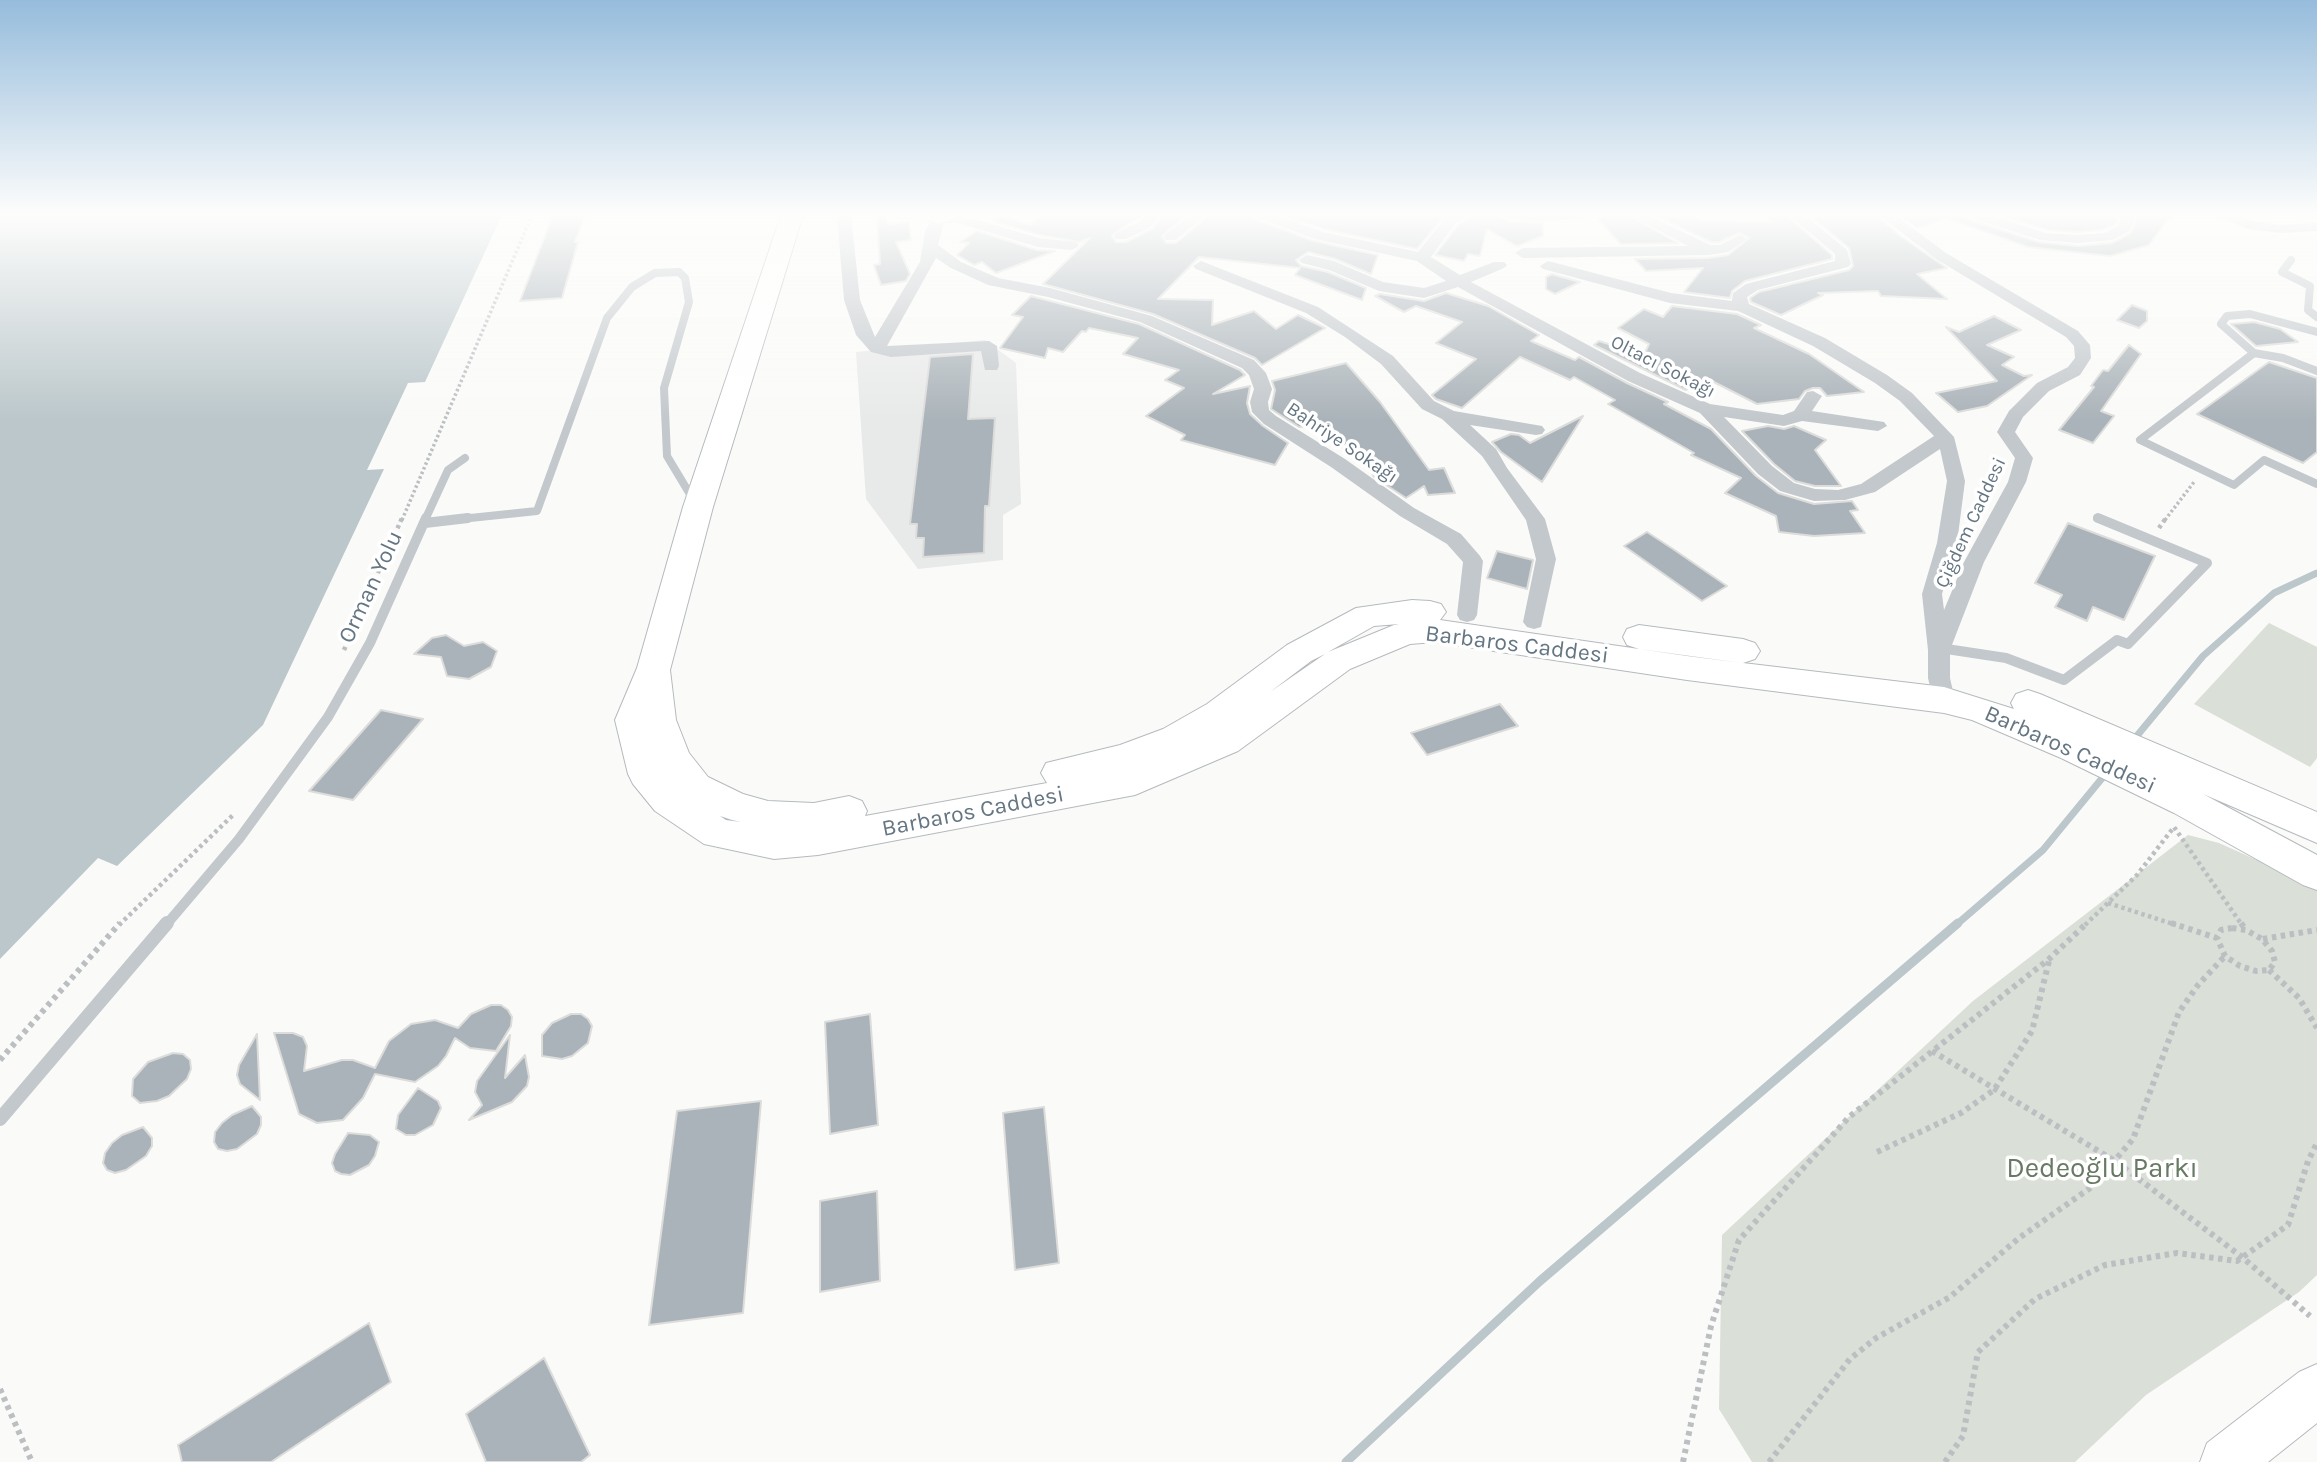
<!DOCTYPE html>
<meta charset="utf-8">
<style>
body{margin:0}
canvas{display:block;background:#fafaf8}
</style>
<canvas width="2317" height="1462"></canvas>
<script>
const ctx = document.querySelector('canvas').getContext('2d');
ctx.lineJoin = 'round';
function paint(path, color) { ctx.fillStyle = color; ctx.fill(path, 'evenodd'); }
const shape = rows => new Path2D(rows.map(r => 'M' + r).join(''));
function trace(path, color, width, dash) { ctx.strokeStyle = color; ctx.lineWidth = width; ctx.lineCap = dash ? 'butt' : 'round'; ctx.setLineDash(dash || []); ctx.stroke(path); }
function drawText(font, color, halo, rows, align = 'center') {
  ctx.font = font + ' Karla,sans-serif'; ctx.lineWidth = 7; ctx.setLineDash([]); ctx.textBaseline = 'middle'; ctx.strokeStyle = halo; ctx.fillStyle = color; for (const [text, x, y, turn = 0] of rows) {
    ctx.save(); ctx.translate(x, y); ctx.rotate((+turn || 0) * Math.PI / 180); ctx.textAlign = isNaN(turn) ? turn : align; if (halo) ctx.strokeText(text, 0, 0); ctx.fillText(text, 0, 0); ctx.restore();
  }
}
const built = shape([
 [985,340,1016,363,1021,504,1003,515,1003,560,918,569,866,499,856,352]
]);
const green = shape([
 [2269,623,2317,647,2317,758,2310,767,2194,704],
 [2188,835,2219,843,2317,887,2317,1275,2299,1292,2146,1395,2075,1462,1752,1462,1719,1409,1722,1235,1973,1001]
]);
const water = shape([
 [0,215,502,215,425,382,408,383,367,470,384,469,263,725,117,866,98,858,0,959]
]);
const streamFar1 = shape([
 [2131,743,2203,656,2274,593,2317,573],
 [1956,925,2043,850,2108,771]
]);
const stream = shape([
 [1346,1462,1540,1281,1958,923]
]);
const building = shape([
 [553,215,585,215,575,242,578,242,562,298,520,301,553,215],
 [877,215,885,215,888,224,909,222,911,240,896,242,910,274,906,281,881,285,874,265,880,264,877,215],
 [1001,215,1031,225,1040,215,1142,215,1112,235,1116,242,1126,242,1152,229,1163,215,1176,215,1184,217,1162,236,1166,243,1176,243,1209,215,1253,215,1257,220,1314,241,1378,255,1371,274,1335,259,1308,252,1296,260,1301,266,1328,272,1366,288,1362,300,1295,275,1300,268,1199,257,1158,299,1213,300,1212,325,1254,311,1276,329,1298,315,1325,328,1262,365,1255,358,1153,314,1043,284,1090,238,1080,242,1040,235,992,221,1001,215],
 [1283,215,1445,215,1417,249,1324,229,1283,215],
 [1474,215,1501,217,1510,222,1543,223,1543,236,1517,246,1487,229,1480,256,1468,254,1464,261,1435,255,1458,225,1474,215],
 [1616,215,1628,215,1678,243,1621,244,1596,217,1616,215],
 [1654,215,1693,215,1699,220,1772,222,1762,215,1786,215,1832,255,1832,259,1745,281,1732,291,1730,298,1684,292,1703,268,1646,271,1635,259,1708,258,1728,255,1749,238,1739,233,1719,242,1711,242,1654,215],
 [1809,215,1876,215,1899,235,1947,268,1917,274,1947,299,1881,296,1878,291,1818,293,1823,295,1781,315,1751,302,1750,298,1759,292,1849,270,1853,266,1849,248,1809,215],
 [1899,215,1966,215,1970,220,2039,242,2078,246,2112,243,2131,233,2138,215,2171,215,2149,245,2110,256,2028,247,1946,218,1917,228,1899,215],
 [1999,215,2119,215,2116,224,2103,230,2078,232,2047,230,1999,215],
 [977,231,1037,250,1055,251,996,273,982,262,974,265,957,255,969,243,960,242,977,231],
 [1552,274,1580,282,1555,294,1546,289,1546,277,1552,274],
 [1446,293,1488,306,1539,335,1531,341,1575,360,1579,357,1627,383,1668,402,1664,404,1711,429,1756,476,1778,493,1814,504,1852,501,1858,510,1850,511,1865,533,1814,536,1779,532,1776,516,1725,493,1741,478,1691,455,1694,453,1608,404,1615,400,1574,377,1570,380,1520,357,1462,408,1436,399,1432,395,1476,359,1436,343,1462,322,1416,306,1404,312,1375,296,1380,294,1424,301,1446,293],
 [1031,296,1139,324,1240,370,1245,375,1213,394,1250,386,1247,403,1250,414,1263,426,1288,443,1275,465,1181,440,1185,435,1146,416,1184,388,1165,380,1179,370,1123,354,1138,338,1089,328,1086,332,1082,331,1063,352,1048,348,1045,358,1000,348,1023,317,1012,315,1031,296],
 [2132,305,2147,311,2147,321,2139,328,2117,320,2132,305],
 [1672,306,1737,314,1761,325,1754,328,1809,354,1864,392,1827,396,1820,388,1813,388,1805,391,1799,399,1757,404,1706,378,1686,390,1594,345,1599,341,1644,355,1649,344,1618,328,1644,309,1663,317,1672,306],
 [1994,316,2021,330,1987,345,2014,357,2002,365,2024,376,2032,375,1987,406,1958,412,1936,393,1997,381,1946,327,1959,332,1994,316],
 [2254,322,2280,329,2298,342,2256,346,2231,324,2254,322],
 [2129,345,2141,354,2101,411,2114,416,2093,443,2059,430,2094,387,2091,386,2103,370,2108,371,2129,345],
 [973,354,968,419,995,418,989,506,985,506,984,553,923,557,924,538,916,538,917,524,910,524,930,357,973,354],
 [2269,362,2317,378,2317,452,2303,463,2197,414,2269,362],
 [1346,363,1380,402,1429,470,1444,468,1455,493,1428,495,1424,486,1406,498,1374,477,1362,454,1347,456,1331,425,1299,427,1271,409,1275,390,1272,381,1346,363],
 [1583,416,1542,482,1501,452,1492,442,1511,434,1519,435,1530,443,1583,416],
 [1768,426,1784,429,1794,426,1826,440,1815,450,1841,486,1815,486,1795,481,1774,464,1742,431,1768,426],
 [2068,523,2155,556,2124,620,2093,607,2087,621,2055,607,2062,595,2035,583,2068,523],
 [1647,532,1673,549,1727,586,1702,601,1624,546,1647,532],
 [1497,551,1533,560,1527,589,1487,578,1497,551],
 [446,635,464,646,483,642,497,651,491,667,469,679,447,676,441,657,414,654,432,638,446,635],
 [1500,704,1518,726,1427,755,1411,733,1500,704],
 [381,710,423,719,353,800,309,791,381,710],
 [491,1005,501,1005,508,1010,512,1017,511,1026,496,1051,470,1048,455,1038,446,1056,438,1066,415,1082,375,1074,363,1098,343,1120,317,1123,299,1114,274,1033,293,1033,303,1037,307,1046,304,1071,342,1060,353,1060,375,1068,389,1041,411,1024,435,1020,458,1028,471,1014,491,1005],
 [571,1014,581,1014,588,1019,592,1026,588,1043,572,1056,562,1059,542,1056,542,1035,552,1023,571,1014],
 [870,1014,878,1125,830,1134,825,1022,870,1014],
 [257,1034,260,1100,240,1084,237,1075,239,1065,257,1034],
 [510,1035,505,1078,525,1055,529,1077,527,1086,512,1102,469,1120,482,1105,475,1092,477,1081,510,1035],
 [173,1053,183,1054,190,1060,191,1069,187,1079,169,1096,157,1101,140,1103,132,1096,133,1079,148,1062,173,1053],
 [418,1088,438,1101,441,1108,433,1125,415,1135,406,1135,396,1129,398,1115,418,1088],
 [761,1101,743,1313,649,1325,677,1111,761,1101],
 [252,1106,261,1117,261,1125,257,1134,237,1149,227,1151,218,1149,214,1142,215,1132,222,1123,232,1115,252,1106],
 [1044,1107,1059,1263,1015,1270,1003,1113,1044,1107],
 [143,1127,152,1138,152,1146,146,1156,126,1170,115,1173,107,1170,103,1163,105,1153,112,1143,122,1135,143,1127],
 [348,1133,370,1135,379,1142,375,1156,369,1165,350,1175,341,1174,335,1171,332,1163,335,1154,348,1133],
 [877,1191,880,1281,820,1292,820,1201,877,1191],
 [369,1323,391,1382,271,1462,182,1462,178,1445,369,1323],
 [544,1358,590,1455,581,1462,486,1462,466,1414,544,1358]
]);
const pathFar2 = shape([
 [402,520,532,215],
 [2165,520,2194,482]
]);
const pathFar1 = shape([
 [2159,528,2166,518],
 [344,650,402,518],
 [2108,903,2176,925],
 [119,925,233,815],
 [2085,925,2137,875,2174,827,2242,925]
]);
const path = shape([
 [2171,923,2217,938],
 [2241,923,2246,930],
 [2232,928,2246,930,2262,939,2272,951,2275,962,2269,970,2256,971,2240,966,2225,956,2217,938,2221,930,2232,928],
 [2263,939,2317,930],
 [2269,970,2299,998,2317,1028],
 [1932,1051,2115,1161,2242,1257,2310,1316],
 [0,1060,120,923],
 [1877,1152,1961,1113,1994,1090,2032,1031,2049,961],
 [0,1389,32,1462],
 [1683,1462,1711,1326,1739,1240,1849,1117,2049,959,2087,923],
 [1769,1462,1850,1359,1876,1338,1950,1297,2019,1238,2093,1186,2133,1139,2179,1012,2198,985,2225,956],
 [1945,1462,1963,1436,1978,1352,2035,1299,2105,1265,2177,1253,2237,1261,2288,1225,2308,1161,2317,1143]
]);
const laneFar2 = shape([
 [2291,260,2282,272,2310,286,2308,310,2317,317],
 [2317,332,2250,314,2227,316,2221,324,2254,353,2283,358,2317,371],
 [2254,353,2140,440,2234,485,2264,460,2317,484],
 [2097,518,2102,520],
 [425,520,448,470,465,458],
 [451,520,537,511,607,318,632,287,655,273,679,272,685,278,689,302,664,388,667,456,694,501]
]);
const laneFar1 = shape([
 [425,523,468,518],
 [1940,648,2006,658,2064,680,2117,640,2128,644,2207,563,2098,518],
 [166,925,239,839,328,717,370,643,426,518]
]);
const lane = shape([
 [0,1119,167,923]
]);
const street = shape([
 [837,215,851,215,860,300,875,337,920,262,925,231,934,215,960,215,1039,238,1076,242,1079,245,1076,248,1071,250,1038,247,958,223,944,223,938,245,961,262,998,278,1050,288,1152,316,1254,360,1266,373,1272,389,1268,402,1269,410,1276,416,1345,459,1414,508,1461,534,1480,556,1483,561,1477,615,1474,620,1467,622,1460,620,1457,615,1463,562,1447,544,1400,516,1331,467,1264,424,1252,412,1250,402,1254,389,1249,375,1242,368,1140,322,1048,297,988,285,951,268,936,258,887,346,989,341,997,346,999,366,997,370,985,370,981,351,891,357,871,352,856,335,844,300,837,215],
 [1145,215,1160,215,1151,227,1126,239,1116,239,1114,236,1116,233,1141,221,1145,215],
 [1190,215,1206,215,1176,240,1166,240,1164,237,1166,234,1190,215],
 [1256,215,1276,215,1323,232,1418,252,1446,217,1472,215,1456,223,1431,257,1460,275,1494,262,1504,262,1507,265,1504,268,1471,282,1640,373,1710,404,1783,415,1794,411,1807,392,1813,391,1822,396,1812,411,1884,422,1887,426,1878,431,1802,421,1784,426,1724,417,1772,466,1794,483,1815,489,1838,490,1861,484,1934,436,1900,401,1875,383,1813,346,1738,311,1670,303,1543,269,1540,266,1548,261,1671,293,1732,301,1733,293,1746,284,1835,261,1835,254,1789,215,1805,215,1847,250,1851,264,1848,267,1758,290,1747,297,1749,304,1825,338,1887,375,1912,393,1954,437,1965,481,1957,543,1942,594,1944,610,1964,562,2008,482,2015,458,1997,432,2009,411,2037,383,2068,367,2075,358,2074,346,2066,337,1936,259,1879,215,1895,215,1946,253,2078,331,2090,345,2091,358,2080,375,2049,391,2023,417,2015,432,2033,458,2026,482,1984,562,1950,650,1950,678,1955,700,1952,706,1944,708,1936,706,1933,700,1928,678,1928,650,1922,594,1937,543,1947,481,1940,449,1875,492,1845,500,1814,501,1780,491,1758,474,1700,413,1628,381,1458,287,1424,298,1379,291,1329,270,1302,263,1299,260,1307,255,1334,261,1383,282,1424,288,1446,281,1417,261,1315,239,1258,218,1256,215],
 [1503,215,1590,215,1583,219,1536,221,1510,219,1503,215],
 [1630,215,1648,215,1710,245,1720,245,1740,235,1747,239,1728,252,1708,255,1523,258,1515,253,1523,248,1688,246,1630,215],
 [1969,215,1991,215,2046,233,2078,235,2104,233,2118,226,2122,215,2136,215,2130,231,2112,240,2078,243,2040,240,1971,218,1969,215],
 [2215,215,2235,215,2251,221,2281,225,2317,223,2317,231,2281,233,2248,229,2215,215],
 [1201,261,1318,307,1393,356,1434,401,1454,411,1542,426,1545,430,1542,434,1536,435,1470,425,1496,449,1507,468,1545,519,1556,559,1541,627,1534,629,1527,627,1523,622,1536,559,1526,520,1482,456,1442,419,1422,409,1381,364,1345,337,1306,313,1196,269,1193,266,1201,261]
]);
const secondary = shape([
 [918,215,957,215,954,219,939,224,921,219,918,215]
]);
const primary = shape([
 [781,215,803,215,713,507,670,670,676,720,689,753,708,777,743,794,768,801,814,803,849,796,862,801,867,811,865,816,1047,783,1041,773,1046,763,1120,745,1163,729,1207,704,1287,645,1356,608,1412,600,1430,601,1441,604,1446,612,1440,620,1687,656,1742,663,1639,649,1627,645,1623,637,1627,629,1639,625,1743,639,1755,643,1760,651,1755,659,1743,663,1944,687,2014,709,2011,703,2016,694,2028,690,2040,694,2317,812,2317,843,2203,794,2317,855,2317,890,2303,885,2174,813,2061,758,1972,720,1944,713,1687,680,1434,642,1410,644,1350,669,1238,751,1135,795,818,855,774,859,704,844,655,811,633,784,628,774,615,720,637,668,683,507,781,215],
 [1399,624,1394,625,1328,652,1374,626,1399,624],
 [1325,654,1270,692,1311,661,1325,654],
 [720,816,732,820,741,822,726,820,720,816],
 [2317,1364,2317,1423,2268,1462,2200,1462,2207,1443,2299,1372,2317,1364]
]);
const farStreetnames = [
 ["Oltacı Sokağı",1663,367,27],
 ["Bahriye Sokağı",1342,443,34],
 ["Çiğdem Caddesi",1971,523,-65]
];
const streetNames = [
 ["Orman Yolu",371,587,-65],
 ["Barbaros Caddesi",1517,645,7],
 ["Barbaros Caddesi",2070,750,24],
 ["Barbaros Caddesi",973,812,-11]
];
const nearParknames = [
 ["Dedeoğlu Parkı",2102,1169]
];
paint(built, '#e8e9e9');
paint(green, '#dadfd7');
paint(water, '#bbc7cb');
trace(streamFar1, '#bbc7cb', 7);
trace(stream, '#bbc7cb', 9);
paint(building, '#aab3b9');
trace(building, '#dcdcda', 2);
trace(secondary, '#b3babf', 1);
trace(primary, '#b5babe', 2);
trace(pathFar2, '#bbbfc2', 3.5, [2.5, 2.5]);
trace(pathFar1, '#bbbfc2', 4.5, [3.5, 3.5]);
trace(path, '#bbbfc2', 6, [4.5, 4.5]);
trace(laneFar2, '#c3c8cc', 8);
trace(laneFar1, '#c3c8cc', 10);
trace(lane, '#c3c8cc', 14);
paint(street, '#c3c8cc');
paint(secondary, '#fff');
paint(primary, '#fff');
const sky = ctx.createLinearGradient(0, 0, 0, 420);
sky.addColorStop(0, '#96bcdc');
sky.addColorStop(0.51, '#fdfdfc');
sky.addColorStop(1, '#fdfdfc00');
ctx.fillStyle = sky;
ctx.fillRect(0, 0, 2317, 420);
drawText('19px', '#657683', '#fff', farStreetnames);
drawText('23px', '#657683', '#fff', streetNames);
drawText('28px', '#687a64', '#fff', nearParknames);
</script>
